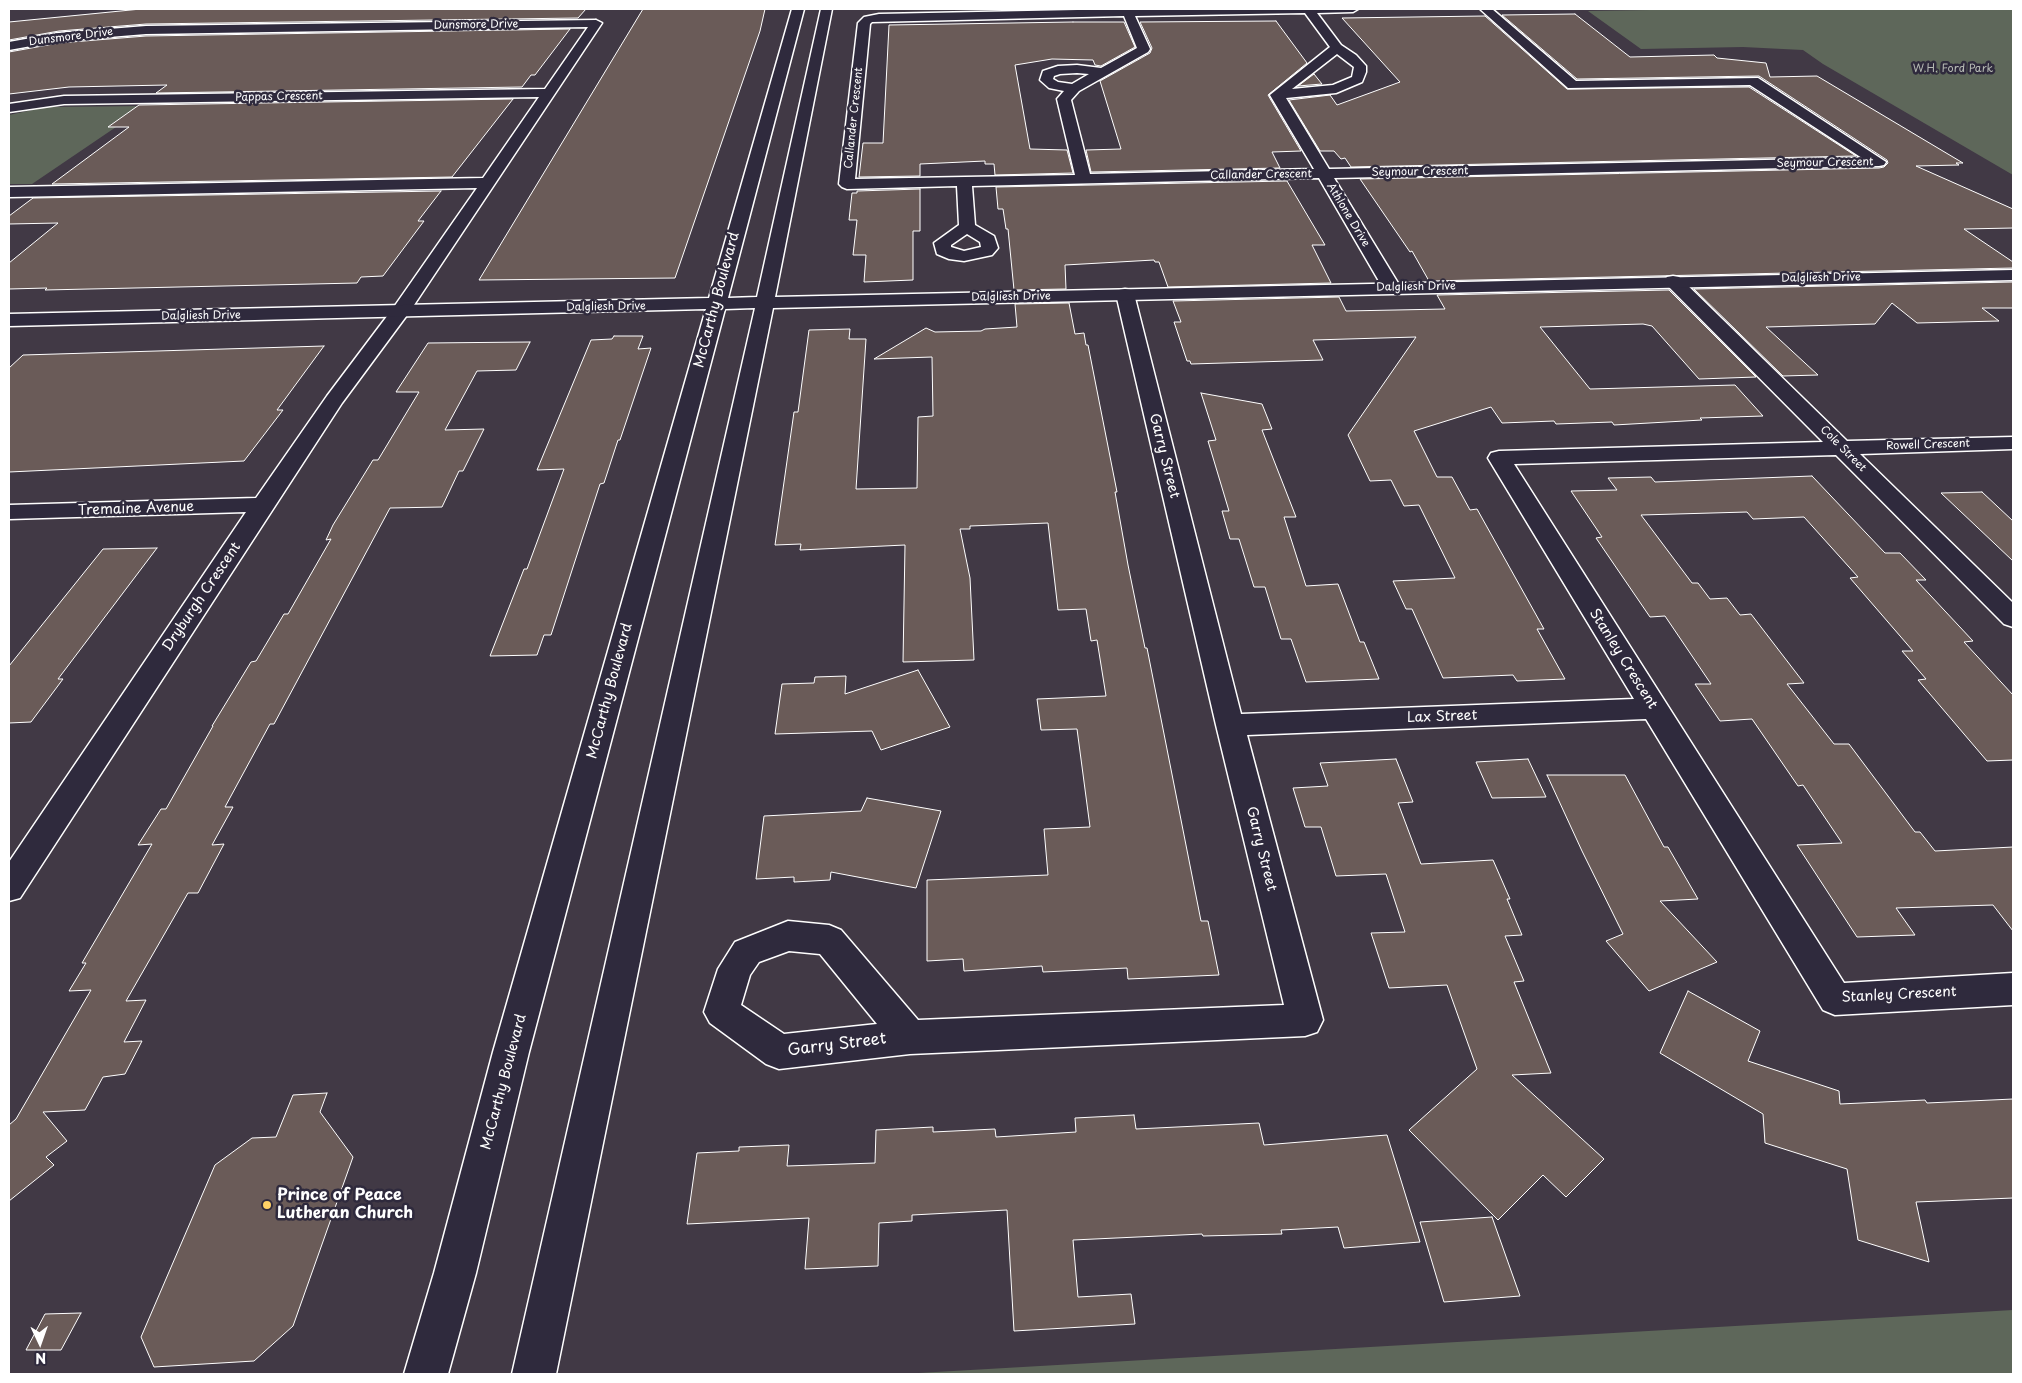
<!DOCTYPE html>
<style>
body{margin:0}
#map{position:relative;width:2022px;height:1383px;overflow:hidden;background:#413945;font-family:"Playpen Sans",sans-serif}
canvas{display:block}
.frame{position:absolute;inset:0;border:10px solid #fff;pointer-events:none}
.north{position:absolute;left:15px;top:1318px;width:50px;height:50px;-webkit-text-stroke:4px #2f2a3d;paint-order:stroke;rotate:177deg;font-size:14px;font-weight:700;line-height:20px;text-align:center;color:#fff}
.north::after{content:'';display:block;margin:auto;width:18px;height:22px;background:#fff;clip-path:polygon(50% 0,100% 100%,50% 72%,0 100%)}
</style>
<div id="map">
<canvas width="2022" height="1383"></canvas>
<div class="frame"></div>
<div class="north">N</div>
</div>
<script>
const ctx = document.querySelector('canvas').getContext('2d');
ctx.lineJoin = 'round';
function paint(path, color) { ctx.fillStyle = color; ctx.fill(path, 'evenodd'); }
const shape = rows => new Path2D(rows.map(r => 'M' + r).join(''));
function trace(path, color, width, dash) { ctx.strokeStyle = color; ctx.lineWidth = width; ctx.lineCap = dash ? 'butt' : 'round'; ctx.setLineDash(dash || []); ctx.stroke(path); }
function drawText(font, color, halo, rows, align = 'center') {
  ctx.font = font + ' "Playpen Sans",sans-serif'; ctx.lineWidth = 5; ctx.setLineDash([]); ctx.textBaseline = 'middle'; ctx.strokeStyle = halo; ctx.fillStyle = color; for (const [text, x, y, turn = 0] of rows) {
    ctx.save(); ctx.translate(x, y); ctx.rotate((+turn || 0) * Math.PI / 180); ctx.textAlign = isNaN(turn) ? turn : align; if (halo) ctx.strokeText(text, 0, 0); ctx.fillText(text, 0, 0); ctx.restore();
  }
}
const green = shape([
 [1710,9,2013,9,2013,175,1823,64,1803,50,1743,47,1641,49,1588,11],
 [147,106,32,184,9,184,9,115,46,107],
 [2013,1310,2013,1374,901,1374]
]);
const building = shape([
 [141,9,586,9,578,18,146,24,59,31,9,40,9,22,141,9],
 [643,9,765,9,760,31,675,278,479,280,643,9],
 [1575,14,1630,57,1714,55,1717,58,1766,63,1770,77,1817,76,1963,163,1956,163,1959,165,1916,166,2013,209,2013,228,1964,229,2013,262,2013,268,1429,281,1412,251,1410,252,1360,179,1879,168,1884,167,1888,163,1887,160,1759,76,1577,79,1502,15,1575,14],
 [1485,16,1567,89,1749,87,1856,156,1351,167,1345,158,1341,159,1334,151,1320,151,1289,100,1330,95,1337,105,1400,82,1342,18,1485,16],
 [1276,21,1307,63,1268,95,1301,151,1272,152,1280,168,1091,172,1086,150,1121,149,1100,81,1150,53,1152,48,1140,22,1276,21],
 [1073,22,1124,22,1135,47,1101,66,1095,65,1093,60,1052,59,1015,65,1030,149,1067,150,1073,173,995,175,994,164,985,164,985,161,920,164,920,176,859,177,863,143,883,143,889,25,1073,22],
 [570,29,535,75,531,75,522,87,156,93,167,85,69,87,9,94,9,52,59,43,146,36,570,29],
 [1314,74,1322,84,1298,86,1314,74],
 [513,99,452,177,52,184,129,127,108,127,139,105,513,99],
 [1287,181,1325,245,1312,245,1331,283,1168,287,1159,262,1155,262,1154,260,1065,265,1066,289,1014,290,1008,229,1006,229,1003,209,998,209,996,187,1287,181],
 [920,189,920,231,913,231,913,280,864,282,866,255,853,255,857,220,849,220,852,193,857,193,857,191,920,189],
 [441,191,418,221,424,221,383,276,361,277,357,283,45,290,47,288,9,289,9,263,58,223,9,224,9,216,33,198,441,191],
 [2013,282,2013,308,1982,308,1999,321,1917,323,1892,303,1875,324,1766,327,1818,375,1783,376,1694,289,2013,282],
 [1669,290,1756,377,1699,379,1652,326,1643,324,1540,327,1590,389,1735,385,1763,416,1700,418,1702,420,1614,425,1612,422,1556,424,1554,421,1502,423,1491,407,1414,431,1437,477,1452,477,1470,510,1477,509,1544,629,1537,629,1565,679,1517,681,1513,675,1443,678,1412,609,1406,609,1393,581,1455,578,1419,505,1404,506,1391,480,1370,481,1348,435,1416,337,1313,340,1323,360,1191,364,1190,361,1187,361,1174,322,1181,322,1173,301,1339,297,1346,311,1445,309,1437,295,1669,290],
 [1069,303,1075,334,1084,333,1086,345,1088,345,1117,492,1115,492,1128,565,1145,648,1147,648,1201,921,1208,921,1219,975,1128,979,1127,968,1043,972,1042,966,964,971,963,959,927,961,927,880,1048,875,1044,829,1090,827,1077,729,1041,730,1037,699,1106,696,1097,640,1091,641,1086,609,1058,610,1048,523,970,526,970,529,960,529,970,578,974,660,903,662,905,545,800,550,801,544,775,545,794,412,798,412,809,330,850,329,849,339,866,339,856,489,917,488,918,417,933,416,932,357,874,359,926,328,935,332,981,331,985,329,1017,327,1015,304,1069,303],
 [614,336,643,336,638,349,651,348,620,440,618,440,604,483,600,484,551,635,544,635,537,655,490,656,524,569,527,569,564,469,537,470,591,340,612,339,614,336],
 [530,342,516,370,477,371,445,430,484,429,463,471,459,471,442,507,390,508,274,724,270,724,225,807,233,807,212,845,224,844,198,893,188,893,126,1001,146,1000,124,1042,142,1041,125,1074,103,1077,85,1110,43,1112,67,1141,46,1157,54,1165,9,1201,9,1125,16,1119,91,990,69,991,86,963,82,963,152,844,138,845,161,809,166,809,213,726,212,726,251,662,256,661,284,614,288,614,331,539,326,540,333,525,373,460,378,460,419,392,396,392,428,343,530,342],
 [324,346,277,410,283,410,244,461,9,472,9,368,23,355,324,346],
 [1201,393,1262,404,1272,429,1262,430,1296,517,1284,517,1306,586,1338,584,1360,642,1364,642,1379,679,1306,682,1291,639,1281,639,1265,587,1254,587,1239,539,1230,539,1222,511,1229,511,1208,441,1216,440,1201,393],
 [1812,476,1885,553,1900,553,1926,580,1916,580,1973,641,1964,642,2013,695,2013,760,1987,761,1918,680,1926,679,1902,651,1913,651,1850,578,1858,577,1804,517,1753,519,1747,512,1641,515,1692,583,1698,583,1710,599,1727,598,1740,615,1751,614,1804,683,1787,684,1834,744,1849,744,1915,832,1920,832,1935,851,2013,847,2013,931,1993,905,1896,908,1915,935,1857,937,1797,845,1842,843,1803,785,1798,786,1752,719,1720,721,1695,684,1711,684,1665,616,1650,617,1596,538,1602,537,1571,491,1617,490,1608,478,1651,477,1655,482,1812,476],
 [1982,492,2013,521,2013,561,1941,493,1982,492],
 [157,548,58,679,63,679,31,722,9,723,9,666,103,549,157,548],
 [918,670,950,727,881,750,872,731,775,734,782,684,814,683,815,677,846,676,845,694,918,670],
 [1396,759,1413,802,1398,803,1421,864,1493,860,1510,899,1507,899,1522,935,1505,936,1524,981,1514,982,1551,1073,1512,1075,1604,1159,1566,1197,1543,1175,1498,1220,1409,1130,1477,1069,1447,985,1389,988,1371,933,1405,932,1386,874,1336,876,1321,827,1305,827,1293,788,1328,786,1320,763,1396,759],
 [1528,759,1546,797,1492,798,1476,762,1528,759],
 [1547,775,1625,775,1664,847,1668,847,1698,899,1660,901,1717,962,1649,991,1606,941,1623,934,1582,851,1547,775],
 [867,798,941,811,916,888,831,872,830,880,794,882,794,877,756,879,764,816,861,811,867,798],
 [1688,991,1760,1031,1748,1061,1839,1091,1840,1104,1925,1100,1927,1103,2013,1099,2013,1198,1916,1202,1929,1262,1858,1240,1847,1169,1765,1143,1763,1114,1660,1053,1688,991],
 [327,1093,320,1112,353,1157,293,1326,254,1361,154,1367,141,1337,215,1165,252,1138,276,1137,293,1095,327,1093],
 [1134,1115,1136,1129,1259,1123,1264,1145,1387,1135,1420,1242,1344,1248,1338,1227,1281,1230,1282,1234,1203,1236,1202,1234,1073,1240,1078,1297,1131,1294,1135,1324,1014,1331,1007,1210,912,1215,912,1221,879,1223,878,1266,805,1269,809,1218,687,1224,697,1153,739,1151,739,1147,789,1145,787,1166,875,1163,876,1130,933,1127,933,1132,995,1129,996,1137,1076,1132,1075,1118,1134,1115],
 [1492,1217,1520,1296,1444,1302,1420,1222,1492,1217],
 [81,1313,61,1350,26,1350,45,1314,81,1313]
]);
const street = shape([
 [1127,9,1358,9,1353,12,1317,13,1341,45,1356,55,1366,66,1366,72,1362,82,1336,93,1286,98,1329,169,1862,158,1750,85,1568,88,1480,9,1492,9,1576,81,1758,78,1886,162,1884,165,1879,166,1334,178,1401,288,1398,292,1392,293,1386,292,1383,288,1319,178,972,186,975,225,994,236,998,248,992,255,964,261,949,259,937,254,934,243,959,225,957,186,847,189,842,187,839,184,858,23,864,17,879,14,1127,9],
 [1305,13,1330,47,1270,95,1314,169,1090,174,1071,100,1079,91,1148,52,1150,49,1135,16,1305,13],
 [1124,16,1137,48,1101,68,1077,65,1058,66,1043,71,1040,80,1049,88,1064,91,1057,99,1075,175,855,179,870,24,872,22,1124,16],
 [1337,54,1354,67,1352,77,1333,85,1292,89,1337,54],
 [1077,73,1089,74,1072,84,1058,82,1053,79,1054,76,1060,74,1077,73],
 [967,234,980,242,981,247,964,251,951,247,951,245,967,234],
 [596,20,602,23,410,311,342,403,20,898,9,901,9,862,246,512,9,519,9,505,256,498,327,396,394,307,477,188,9,197,9,187,483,178,539,97,64,104,9,112,9,104,64,96,545,89,588,27,146,34,59,41,9,50,9,42,59,33,146,26,596,20],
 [1673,276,1679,277,1847,441,2013,437,2013,449,1860,454,2013,603,2013,627,2004,624,1836,455,1514,464,1844,983,2013,973,2013,1005,1835,1015,1823,1010,1646,719,1247,735,1323,1020,1317,1032,1305,1036,910,1054,779,1069,766,1064,710,1023,704,1012,718,969,735,942,788,921,829,925,841,930,918,1020,1284,1005,1216,725,1116,294,1119,290,1125,289,1131,290,1134,294,1241,714,1634,699,1488,458,1491,453,1499,451,1823,442,1667,285,1664,281,1667,277,1673,276],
 [789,951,820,954,877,1024,784,1034,741,1005,750,975,759,962,789,951]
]);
const secondary = shape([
 [792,9,804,9,728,298,757,297,821,9,832,9,775,297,2013,270,2013,280,773,308,556,1374,512,1374,755,308,725,309,529,1052,476,1273,448,1374,404,1374,434,1273,493,1052,706,309,9,326,9,314,709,298,792,9]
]);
const markers = [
 [267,1205,5,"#ffd166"]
];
const farStreetnames = [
 ["Dunsmore Drive",476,25,-1],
 ["Dunsmore Drive",71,37,-7],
 ["Pappas Crescent",279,97,-1],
 ["Callander Crescent",854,118,-84],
 ["Seymour Crescent",1825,163,-1],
 ["Seymour Crescent",1420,172,-1],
 ["Callander Crescent",1261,175,-1],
 ["Athlone Drive",1348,215,59],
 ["Dalgliesh Drive",1821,278,-1],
 ["Dalgliesh Drive",1416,287,-1],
 ["Dalgliesh Drive",1011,297,-1],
 ["Dalgliesh Drive",606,307,-1],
 ["Dalgliesh Drive",201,316,-1],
 ["Rowell Crescent",1928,445,-2],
 ["Cole Street",1843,449,45]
];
const farParknames = [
 ["W.H. Ford Park",1953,69]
];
const streetNames = [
 ["McCarthy Boulevard",717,300,-75],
 ["Garry Street",1164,456,76],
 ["Tremaine Avenue",136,509,-2],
 ["Dryburgh Crescent",202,597,-56],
 ["Stanley Crescent",1623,659,58],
 ["McCarthy Boulevard",610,691,-75],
 ["Lax Street",1442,717,-2],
 ["Garry Street",1261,849,76],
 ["Stanley Crescent",1899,995,-3],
 ["McCarthy Boulevard",504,1082,-75]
];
const nearStreetnames = [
 ["Garry Street",837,1045,-7]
];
const nearPoinames = [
 ["Prince of Peace",277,1196],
 ["Lutheran Church",277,1214]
];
paint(green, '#5e675a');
paint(building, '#6a5b58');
trace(building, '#fff', 1);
trace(street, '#fff', 3);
trace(secondary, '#fff', 3);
paint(street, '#2f2a3d');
paint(secondary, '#2f2a3d');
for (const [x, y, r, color] of markers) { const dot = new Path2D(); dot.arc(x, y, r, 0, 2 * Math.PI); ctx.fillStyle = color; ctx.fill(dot); trace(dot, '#2f2a3d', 2); }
drawText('11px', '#fff', '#2f2a3d', farStreetnames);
drawText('11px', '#b7bbb5', '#2f2a3d', farParknames);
drawText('14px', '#fff', '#2f2a3d', streetNames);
drawText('16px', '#fff', '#2f2a3d', nearStreetnames);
drawText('bold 16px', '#fff', '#2f2a3d', nearPoinames, 'left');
</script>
